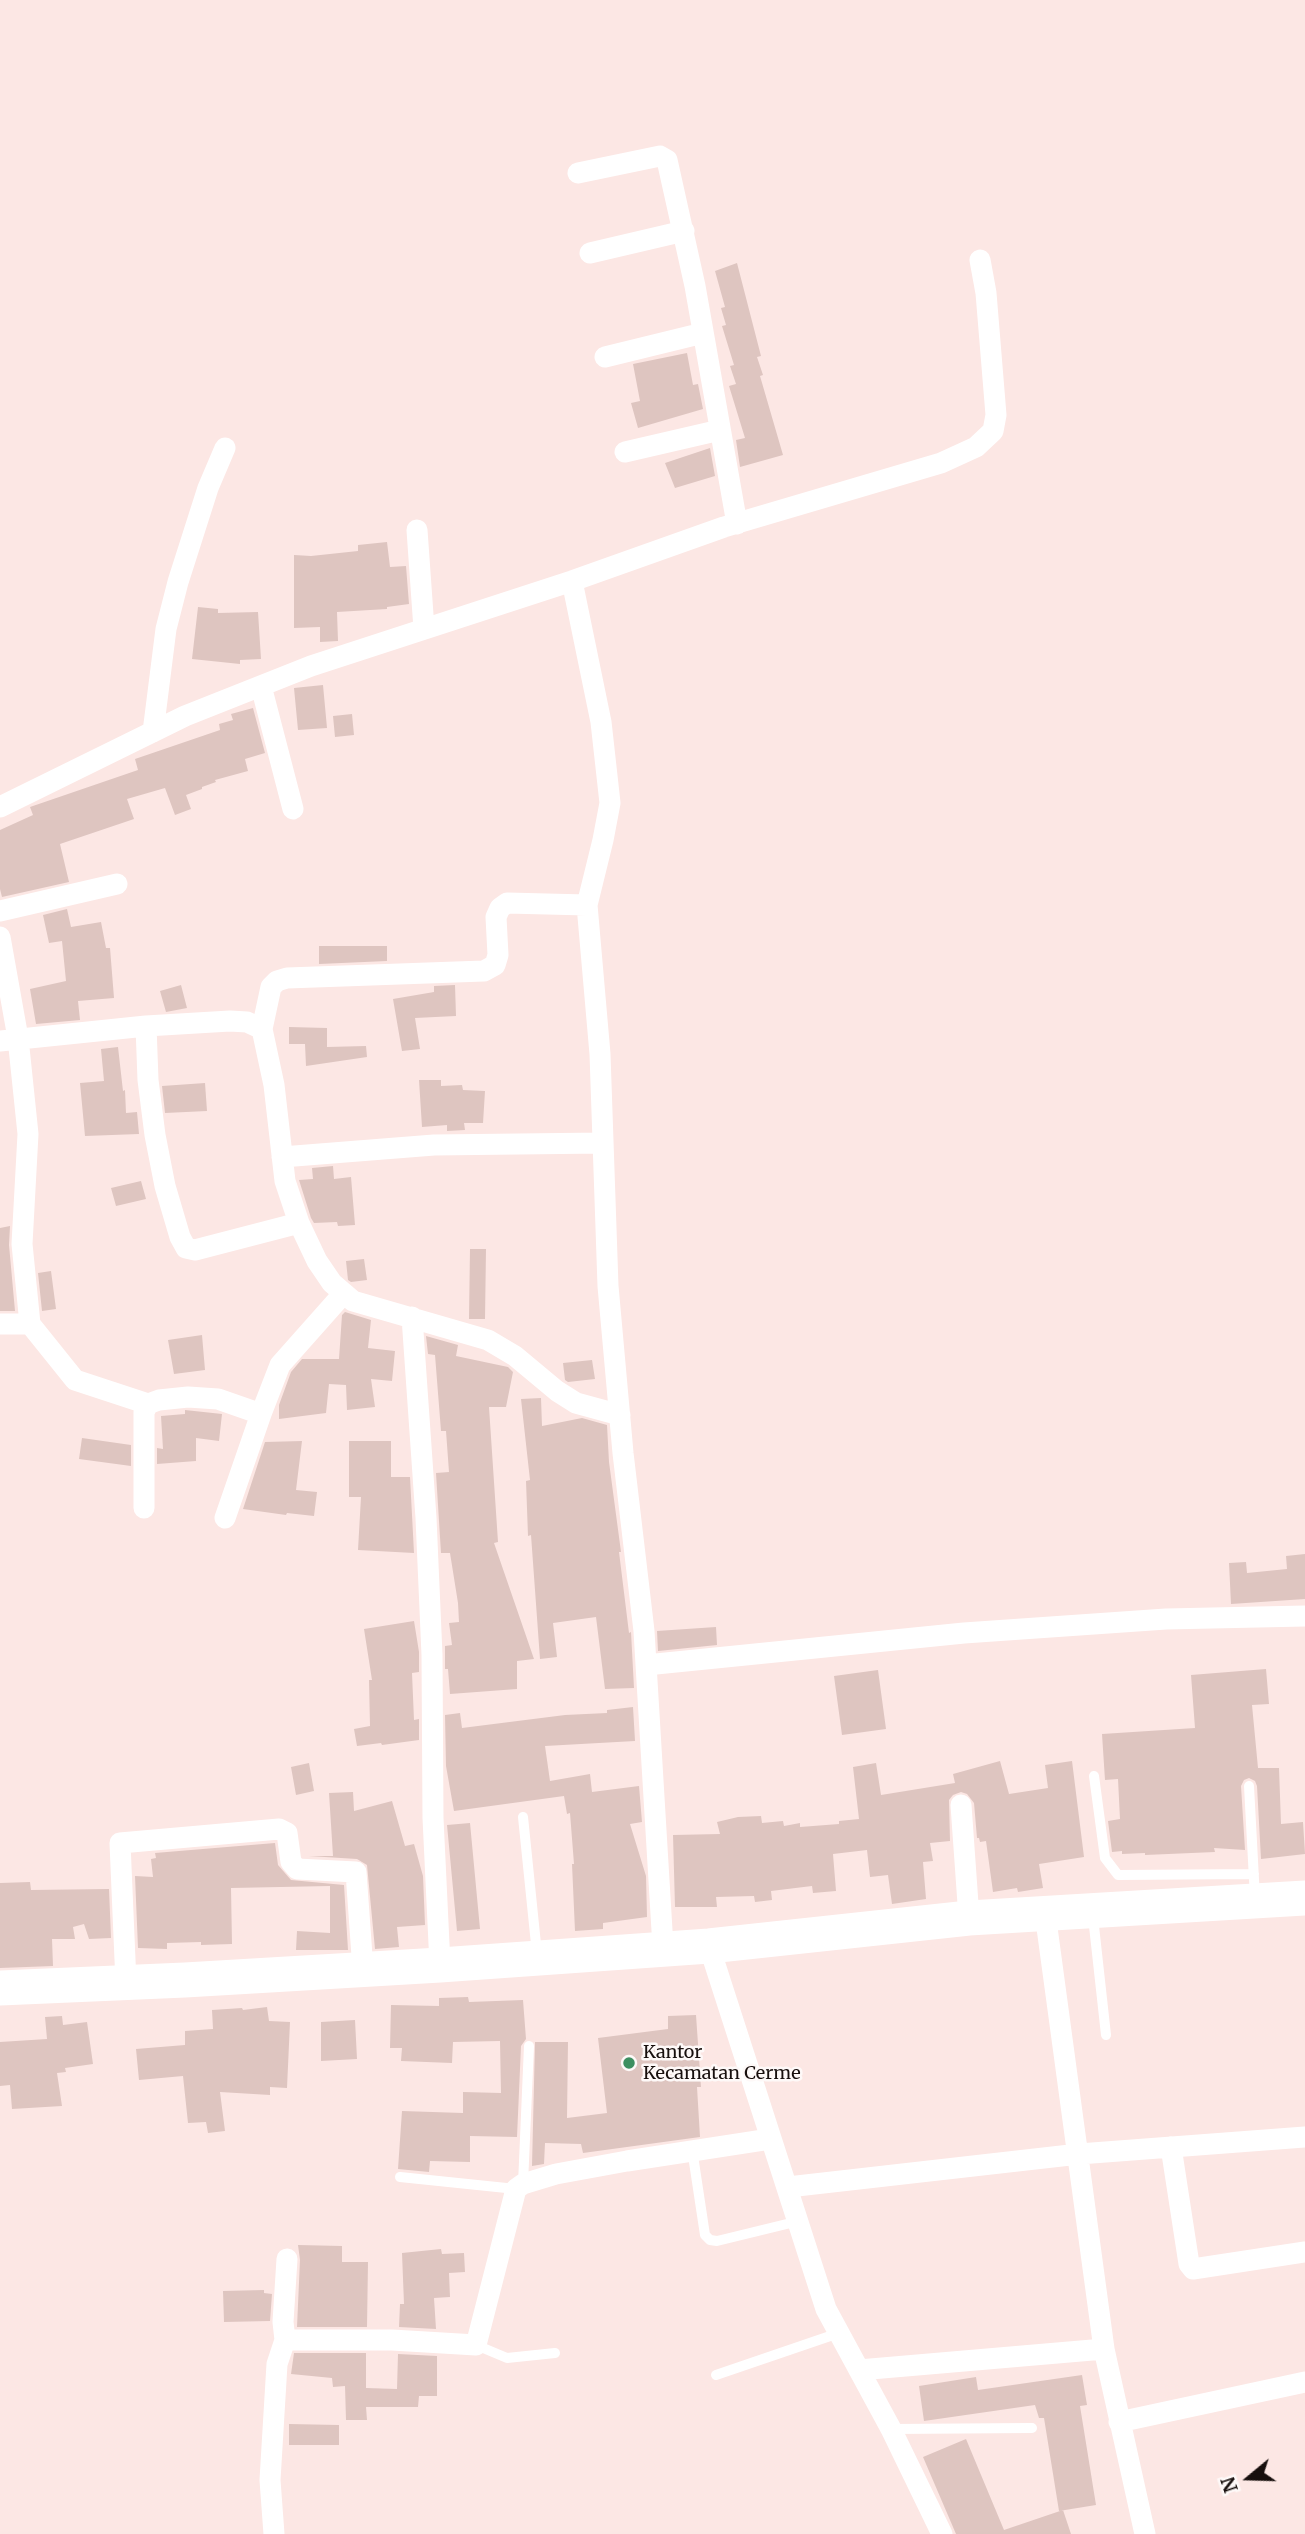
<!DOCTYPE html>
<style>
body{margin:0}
#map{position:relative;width:1305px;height:2534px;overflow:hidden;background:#fce7e4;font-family:Merriweather,serif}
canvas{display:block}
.north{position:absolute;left:1214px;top:2443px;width:70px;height:70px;-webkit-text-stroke:5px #fef9f8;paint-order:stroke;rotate:251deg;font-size:19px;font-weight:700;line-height:28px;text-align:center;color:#170f0d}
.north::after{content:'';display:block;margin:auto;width:24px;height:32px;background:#170f0d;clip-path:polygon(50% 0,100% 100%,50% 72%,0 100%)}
</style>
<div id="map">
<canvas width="1305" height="2534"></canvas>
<div class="north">N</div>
</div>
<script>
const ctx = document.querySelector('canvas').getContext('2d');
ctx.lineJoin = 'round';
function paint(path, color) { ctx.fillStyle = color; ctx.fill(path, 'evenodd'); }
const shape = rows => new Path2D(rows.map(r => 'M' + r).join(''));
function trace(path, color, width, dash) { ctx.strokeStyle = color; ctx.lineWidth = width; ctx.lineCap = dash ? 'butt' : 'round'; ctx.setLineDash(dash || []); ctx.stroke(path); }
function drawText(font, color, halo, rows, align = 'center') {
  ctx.font = font + ' Merriweather,serif'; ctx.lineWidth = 5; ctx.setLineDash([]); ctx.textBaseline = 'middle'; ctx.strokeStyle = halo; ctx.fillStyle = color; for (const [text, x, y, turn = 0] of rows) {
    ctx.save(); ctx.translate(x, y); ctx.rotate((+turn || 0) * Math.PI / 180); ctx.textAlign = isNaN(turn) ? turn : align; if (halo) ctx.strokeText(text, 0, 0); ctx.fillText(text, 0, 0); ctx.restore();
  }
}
const building = shape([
 [737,263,761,356,757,357,763,375,760,376,783,455,740,467,736,440,745,438,729,386,736,384,730,366,734,365,722,326,726,325,721,308,725,307,715,271],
 [687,353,693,385,698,384,703,409,638,428,631,403,640,401,633,364],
 [710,448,715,476,675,488,665,463],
 [387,542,390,567,406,566,409,604,387,607,387,609,337,612,338,641,320,642,320,627,294,628,294,555,311,556,358,551,358,545],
 [198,607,218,609,218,613,258,612,261,659,240,660,240,664,192,659],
 [323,685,327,728,298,730,294,688],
 [253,708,265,753,245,759,248,771,215,780,216,782,202,787,202,789,186,795,191,809,175,815,165,788,127,799,134,819,60,844,69,882,2,897,0,889,0,830,33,815,30,807,138,770,135,759,220,730,219,724,233,720,231,714],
 [352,714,354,735,335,737,333,716],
 [67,909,71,927,101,922,106,948,110,948,114,998,78,1001,80,1020,36,1024,30,989,66,981,62,941,49,943,43,915],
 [319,946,387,946,387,961,319,964],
 [181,985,187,1008,166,1012,160,991],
 [455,985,456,1016,415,1018,420,1049,402,1051,393,999,434,992,434,986],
 [289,1027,327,1028,327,1047,366,1046,367,1057,306,1066,305,1044,289,1044],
 [118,1047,123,1091,125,1090,126,1113,137,1112,139,1134,85,1136,80,1083,104,1081,101,1049],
 [419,1080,441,1080,441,1086,462,1085,463,1090,485,1091,483,1123,464,1123,465,1130,447,1131,447,1125,422,1127],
 [205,1083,207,1111,165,1113,162,1086],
 [333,1166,334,1179,351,1177,355,1225,338,1226,337,1222,314,1223,311,1218,299,1180,313,1179,312,1168],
 [141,1181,146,1199,116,1206,111,1188],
 [10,1226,9,1245,15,1311,0,1311,0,1228],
 [470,1249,486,1249,485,1319,469,1319],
 [364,1259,367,1280,351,1282,348,1280,346,1261],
 [51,1271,56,1309,42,1311,38,1273],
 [345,1312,371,1320,368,1348,395,1351,392,1381,371,1379,375,1407,347,1410,346,1385,329,1384,326,1413,279,1419,279,1405,291,1372,302,1359,339,1359,342,1315],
 [202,1335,205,1370,174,1374,168,1340],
 [426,1336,458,1345,456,1356,508,1367,513,1372,506,1407,489,1407,498,1542,494,1543,534,1659,517,1661,517,1689,450,1694,448,1669,445,1669,445,1646,452,1645,449,1623,459,1622,458,1603,450,1553,441,1553,436,1473,449,1472,446,1431,441,1431,435,1355,428,1354],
 [592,1360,595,1379,568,1382,565,1380,563,1363],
 [541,1398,542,1426,582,1418,607,1425,609,1462,621,1552,619,1552,629,1633,631,1632,634,1688,605,1689,596,1617,553,1623,557,1657,540,1659,531,1535,528,1536,526,1481,530,1480,521,1399],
 [185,1410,222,1414,219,1441,196,1438,196,1461,157,1464,157,1448,163,1449,161,1416,185,1414],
 [82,1438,131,1445,131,1466,79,1459],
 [302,1441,296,1490,317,1492,314,1516,287,1513,286,1515,243,1509,265,1442],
 [349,1441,391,1441,391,1477,410,1477,414,1553,358,1550,361,1497,349,1497],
 [1305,1554,1305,1599,1231,1604,1229,1563,1246,1562,1247,1573,1287,1569,1286,1556],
 [414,1621,419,1652,419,1672,412,1673,414,1720,419,1719,419,1740,382,1745,381,1743,357,1746,354,1729,370,1726,369,1680,372,1680,364,1629],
 [716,1627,717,1645,658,1651,657,1631],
 [1266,1669,1269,1704,1252,1705,1258,1768,1279,1768,1281,1824,1303,1822,1305,1854,1261,1859,1257,1786,1255,1781,1249,1778,1244,1780,1241,1786,1245,1850,1214,1848,1215,1852,1145,1855,1145,1853,1122,1854,1122,1851,1112,1852,1108,1821,1120,1819,1118,1779,1105,1780,1102,1734,1195,1728,1191,1675],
 [878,1670,886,1729,842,1735,834,1676],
 [633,1707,635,1741,545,1746,550,1781,590,1774,592,1792,639,1786,642,1822,630,1824,646,1876,647,1917,603,1923,603,1929,575,1931,572,1864,574,1864,570,1813,567,1814,564,1796,454,1811,446,1766,445,1715,460,1713,462,1728,565,1715,607,1713,607,1710],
 [1000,1761,1009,1794,1048,1788,1045,1765,1072,1761,1084,1857,1039,1864,1043,1888,1018,1892,1017,1888,993,1892,986,1841,980,1842,979,1838,977,1838,974,1803,967,1794,961,1792,953,1795,949,1800,950,1841,930,1843,933,1861,923,1862,926,1899,892,1904,888,1875,870,1877,867,1850,833,1854,836,1891,813,1893,812,1886,771,1891,772,1900,755,1902,754,1896,716,1897,717,1907,675,1907,673,1835,720,1834,717,1822,738,1817,761,1816,762,1823,783,1821,784,1826,800,1823,800,1827,839,1824,839,1821,859,1819,853,1767,876,1763,881,1795,955,1783,953,1774],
 [309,1763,314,1791,296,1795,291,1767],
 [353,1792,354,1811,392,1801,405,1846,414,1844,423,1876,425,1925,397,1927,399,1947,375,1949,367,1865,357,1859,309,1856,333,1856,329,1793],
 [470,1823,480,1929,457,1931,447,1825],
 [275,1843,278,1865,291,1880,344,1885,348,1950,296,1950,297,1931,330,1933,330,1886,231,1888,232,1944,201,1945,201,1942,167,1943,167,1949,138,1948,135,1876,153,1877,151,1859,156,1858,155,1853],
 [30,1882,31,1890,109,1889,111,1938,89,1939,84,1924,73,1927,75,1939,52,1939,53,1966,0,1968,0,1883],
 [468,1997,469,2002,523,2000,526,2039,521,2046,517,2137,470,2136,470,2162,430,2161,429,2172,398,2169,402,2111,463,2113,463,2092,501,2093,500,2041,453,2042,452,2063,401,2061,402,2048,390,2048,391,2005,439,2006,439,1998],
 [267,2007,269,2021,290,2022,287,2088,270,2087,270,2095,220,2092,225,2131,208,2133,206,2122,188,2123,183,2076,139,2080,136,2049,185,2045,185,2031,213,2029,212,2010,242,2008,243,2010],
 [696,2015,701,2087,697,2087,700,2137,583,2153,581,2144,545,2143,544,2164,532,2166,535,2042,568,2042,567,2118,607,2113,598,2038,668,2029,668,2016],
 [62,2016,63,2025,87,2022,93,2064,65,2068,66,2072,57,2073,62,2106,12,2109,10,2085,0,2086,0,2042,47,2039,45,2017],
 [355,2020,357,2059,321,2061,321,2022],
 [298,2245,342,2246,342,2262,368,2262,367,2327,297,2327,300,2260],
 [441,2249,442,2254,464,2253,465,2272,449,2273,450,2297,434,2298,436,2329,399,2327,400,2304,404,2304,402,2253],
 [264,2290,264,2293,272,2294,270,2321,224,2322,223,2291],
 [294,2353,366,2353,366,2388,397,2389,398,2354,437,2356,437,2396,419,2396,418,2407,366,2407,367,2420,346,2420,345,2386,333,2387,332,2378,291,2374],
 [1082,2375,1087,2405,1080,2406,1096,2505,1059,2511,1044,2418,1039,2418,1035,2405,924,2421,919,2386,976,2377,978,2390],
 [289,2424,339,2425,339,2445,289,2445],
 [966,2439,1004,2530,1063,2510,1071,2534,956,2534,923,2457]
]);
const service = shape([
 [1094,1776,1105,1858,1118,1875,1254,1874],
 [1249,1786,1255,1898],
 [523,1817,537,1954],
 [1093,1917,1106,2035],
 [692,2149,705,2235,710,2240,717,2241,799,2221],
 [400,2177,516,2189],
 [523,2184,529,2046],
 [476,2345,507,2358,555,2353],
 [716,2375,839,2333],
 [891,2429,1032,2428]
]);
const minor = shape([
 [578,173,660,156,667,160,695,286,737,524],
 [590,253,684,231],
 [605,357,703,333],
 [625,452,720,430],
 [417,530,424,629],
 [572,581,601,722,610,803,603,840,587,905,600,1054,608,1286,623,1453,644,1631,663,1947],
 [261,686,293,809],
 [153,732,166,629,178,582,208,488,225,448],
 [0,807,185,716,311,666,572,581,724,527,941,463,976,447,993,431,996,415,986,293,980,260],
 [0,911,117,884],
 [0,937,18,1038,28,1134,22,1244,30,1324,75,1380,148,1404],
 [146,1026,148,1080,155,1135,165,1186,180,1237,186,1248,195,1250,299,1223],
 [262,1029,271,987,277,981,287,978,484,971,495,965,498,955,496,917,500,908,507,903,587,905],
 [0,1041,146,1026,230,1021,247,1022,262,1029,274,1085,285,1181,299,1223,317,1261,332,1283,353,1301,488,1340,515,1356,557,1391,576,1403,620,1415],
 [282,1157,434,1145,603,1143],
 [412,1317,426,1518,432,1655,433,1818,440,1965],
 [0,1324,30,1324],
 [144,1508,144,1412,148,1404,159,1400,188,1397,218,1399,261,1414],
 [225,1518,261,1414,280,1365,343,1294],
 [646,1665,964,1633,1166,1619,1305,1616],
 [961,1805,969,1918],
 [1045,1913,1104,2349,1145,2534],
 [709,1946,826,2309,891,2429,942,2534],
 [126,1983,120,1843,279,1829,287,1833,291,1862,297,1869,356,1872,363,1970],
 [1171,2147,1189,2264,1193,2269,1305,2252],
 [788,2187,1079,2154,1305,2137],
 [285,2340,283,2322,287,2259],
 [859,2370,1104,2349],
 [1119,2422,1305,2382],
 [274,2534,270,2480,277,2364,285,2340,392,2340,476,2345,516,2189,523,2184,556,2174,627,2161,770,2139]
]);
const trunk = shape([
 [0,1988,185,1980,440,1965,709,1946,969,1918,1305,1898]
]);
const markers = [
 [629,2063,7,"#3d8f60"]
];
const poiNames = [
 ["Kantor",643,2053],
 ["Kecamatan Cerme",643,2074]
];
paint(building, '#dec5c0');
trace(service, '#fff', 10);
trace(minor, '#fff', 21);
trace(trunk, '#fff', 35);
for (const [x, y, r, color] of markers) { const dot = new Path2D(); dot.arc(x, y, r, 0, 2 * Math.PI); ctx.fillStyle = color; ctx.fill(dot); trace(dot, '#fef9f8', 2.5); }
drawText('18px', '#170f0d', '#fef9f8', poiNames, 'left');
</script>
